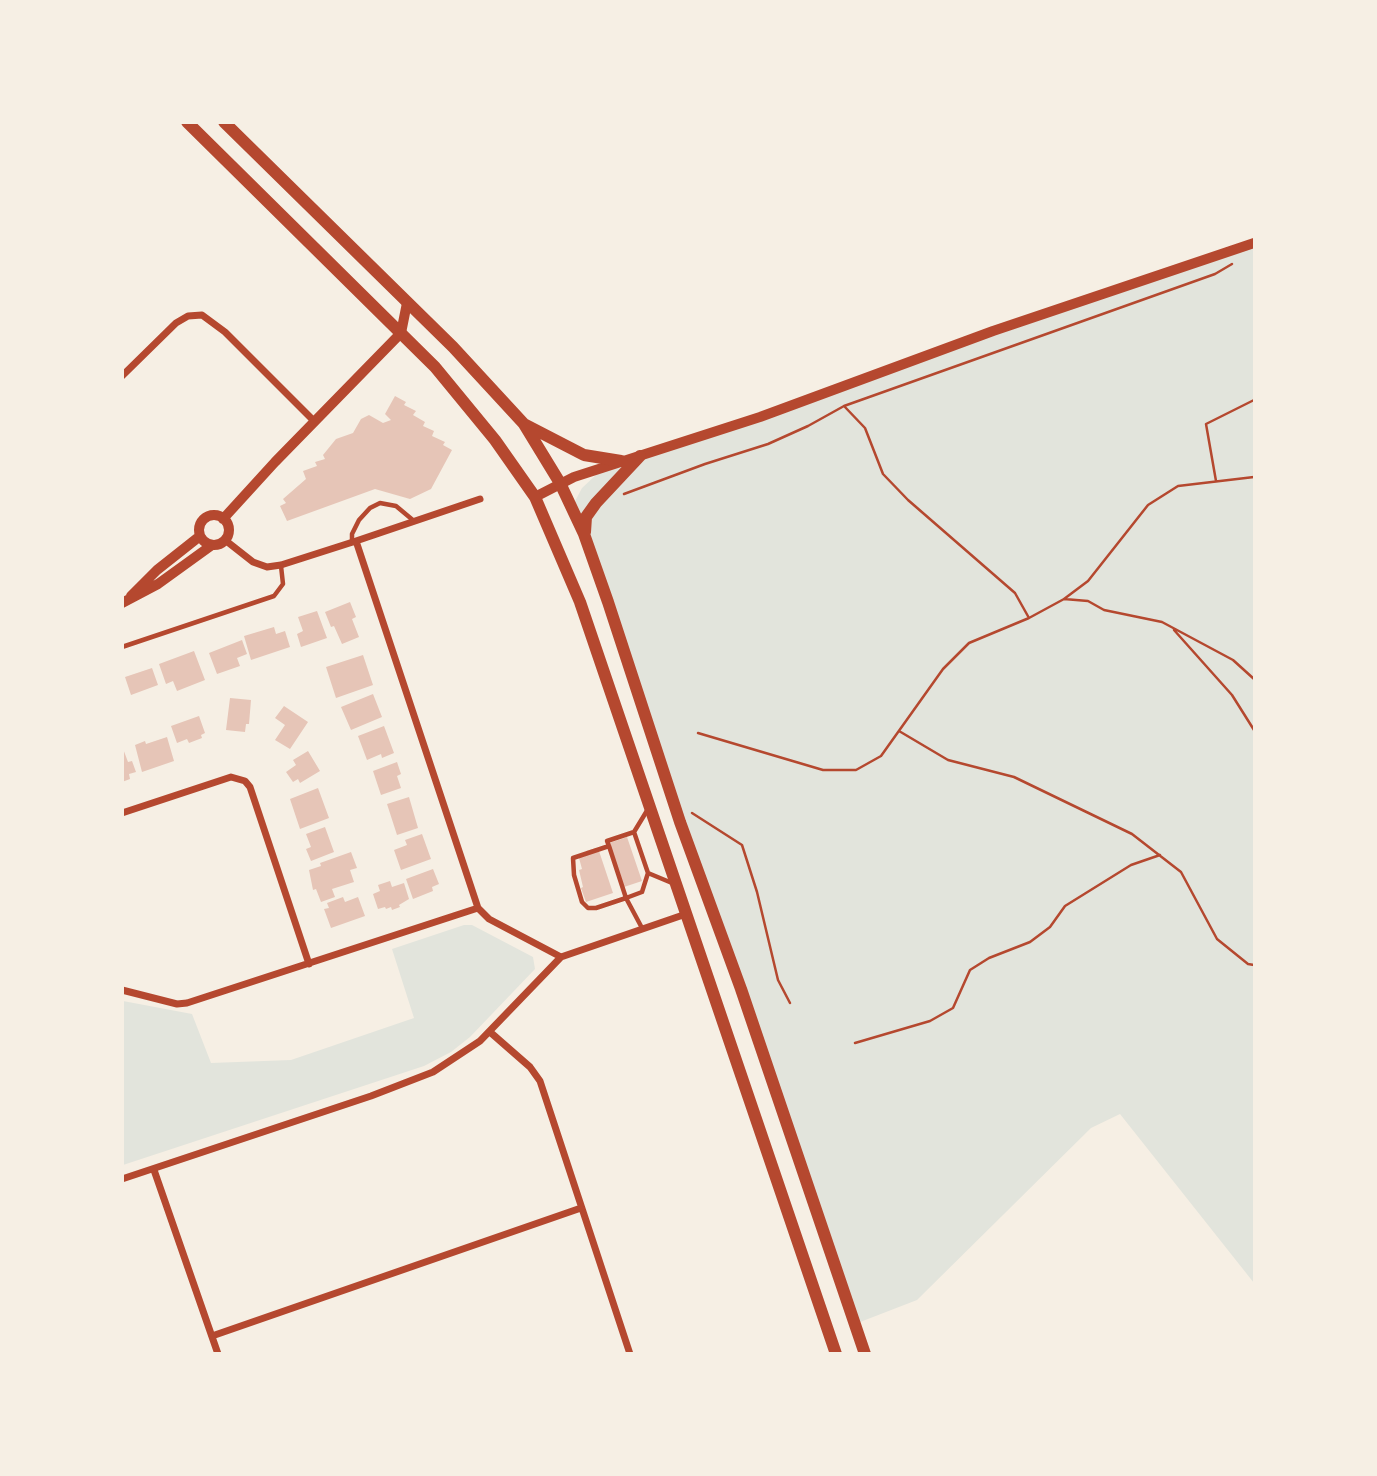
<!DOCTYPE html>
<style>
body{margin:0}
#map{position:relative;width:1377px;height:1476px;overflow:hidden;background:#f6efe4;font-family:"PT Sans",sans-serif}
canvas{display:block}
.frame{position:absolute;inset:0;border:124px solid #f6efe4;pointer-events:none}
</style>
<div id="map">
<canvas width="1377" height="1476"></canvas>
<div class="frame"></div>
</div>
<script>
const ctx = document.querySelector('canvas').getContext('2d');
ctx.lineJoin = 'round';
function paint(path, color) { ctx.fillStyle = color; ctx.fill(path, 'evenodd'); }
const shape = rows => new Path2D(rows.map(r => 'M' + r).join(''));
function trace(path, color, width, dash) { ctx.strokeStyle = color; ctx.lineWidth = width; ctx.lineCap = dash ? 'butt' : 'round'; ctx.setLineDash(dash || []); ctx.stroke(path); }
const green = shape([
 [1254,244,1254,1283,1120,1114,1091,1128,917,1300,855,1324,573,505,582,488,597,474],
 [464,925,472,925,533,957,535,969,470,1037,451,1052,424,1066,123,1165,123,1001,192,1014,211,1063,291,1060,414,1018,392,949]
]);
const building = shape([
 [395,396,406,402,404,405,416,411,413,415,425,422,423,426,434,431,432,436,445,442,443,445,452,450,431,489,410,499,375,489,287,521,280,506,286,503,283,499,306,479,303,471,317,466,315,462,325,459,323,455,336,439,353,433,361,419,369,415,383,423,391,420,385,414],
 [350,602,356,617,352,619,359,637,342,644,334,626,331,627,325,612],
 [317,611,327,638,301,647,297,634,303,631,298,617],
 [274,627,276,634,285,631,290,647,251,660,244,636],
 [242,640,247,654,237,658,240,666,217,674,209,653],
 [194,651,205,680,177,691,173,681,166,684,159,664],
 [363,655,373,685,336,698,326,667],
 [152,668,158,685,131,695,125,677],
 [373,694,382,717,351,730,341,707],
 [230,698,251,700,249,724,246,724,245,732,226,730],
 [284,706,308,722,290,749,275,740,285,725,275,718],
 [199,716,205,733,201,735,202,738,189,743,187,739,177,743,171,726],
 [384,726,394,753,382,758,381,754,367,760,358,736],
 [167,737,174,761,142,772,135,745,145,741,146,744],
 [122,746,128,762,132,761,136,772,129,774,130,779,122,782],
 [308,751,320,771,300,783,298,779,293,782,286,772,296,765,293,760],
 [397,762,401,774,397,776,401,788,381,795,373,771],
 [318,788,329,818,300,829,290,799],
 [409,797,418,828,397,835,387,804],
 [325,827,334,852,311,861,306,849,311,847,306,834],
 [422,834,431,859,401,870,394,850,407,845,405,840],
 [627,837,642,881,624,887,609,843],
 [596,848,597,852,599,851,613,893,586,902,581,888,583,887,579,870,582,869,579,858,587,855,586,851],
 [351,852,357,868,350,870,354,882,332,889,335,897,321,902,316,889,313,890,309,870,321,866,320,863],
 [433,869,439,884,432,887,433,891,413,899,406,879],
 [390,881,392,887,404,883,409,899,399,905,400,907,392,910,391,907,386,909,385,907,378,909,373,894,380,891,378,885],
 [343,897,345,902,358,897,365,916,331,928,324,909,329,908,327,903]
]);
const path = shape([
 [844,406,865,428,883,474,908,500,1015,593,1029,618],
 [1216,481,1206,424,1254,400],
 [624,494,705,464,768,444,808,426,844,406,1215,274,1232,264],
 [1064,599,1088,601,1104,610,1162,622,1233,660,1254,679],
 [1174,630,1232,695,1254,730],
 [899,731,948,760,1014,777,1132,834,1181,872,1217,939,1248,964,1254,965],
 [698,733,823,770,856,770,881,756,943,669,969,643,1029,618,1064,599,1088,581,1148,505,1178,486,1254,477],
 [692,813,742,845,757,892,778,980,790,1003],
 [855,1043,930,1021,953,1008,970,970,989,958,1030,942,1050,927,1065,906,1131,865,1160,855]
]);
const service = shape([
 [352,541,352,534,359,520,370,508,380,503,396,506,414,521],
 [122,647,274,596,283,584,281,566],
 [634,832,648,809],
 [609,846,573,858,574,875,582,902,588,908,596,908,626,898,642,892,648,873,634,832,607,841,609,846,626,898,642,928],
 [648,873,672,883]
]);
const minor = shape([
 [122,376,176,323,188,316,202,315,225,332,314,421],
 [225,540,253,562,267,567,281,565,356,541,478,908,489,919,561,957],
 [356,541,480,499],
 [122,813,231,777,245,781,250,787,309,964],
 [122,990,177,1004,187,1003,478,908],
 [490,1032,530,1067,540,1081,630,1354],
 [154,1170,218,1354],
 [122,1179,371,1096,433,1072,480,1041,561,957,686,914],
 [212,1336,581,1208]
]);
const tertiary = shape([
 [535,497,574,477,760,417,993,331,1254,243],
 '199 530a15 15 0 1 1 30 0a15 15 0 1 1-30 0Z',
 [223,519,275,462,401,333,407,303],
 [131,596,157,570,200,536],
 [122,603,158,584,212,545]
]);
const secondary = shape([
 [187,122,435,367,495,440,535,497,580,602,836,1354],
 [224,122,453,347,524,424,560,483,584,534,608,602,680,822,741,989,865,1354],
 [524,424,584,455,621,461],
 [585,532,586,517,596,503,640,456]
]);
paint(green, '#e2e4dc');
paint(building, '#e6c5b7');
trace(path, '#b5482f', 2.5);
trace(service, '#b5482f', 4.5);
trace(minor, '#b5482f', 7);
trace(tertiary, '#b5482f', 10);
trace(secondary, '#b5482f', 12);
</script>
